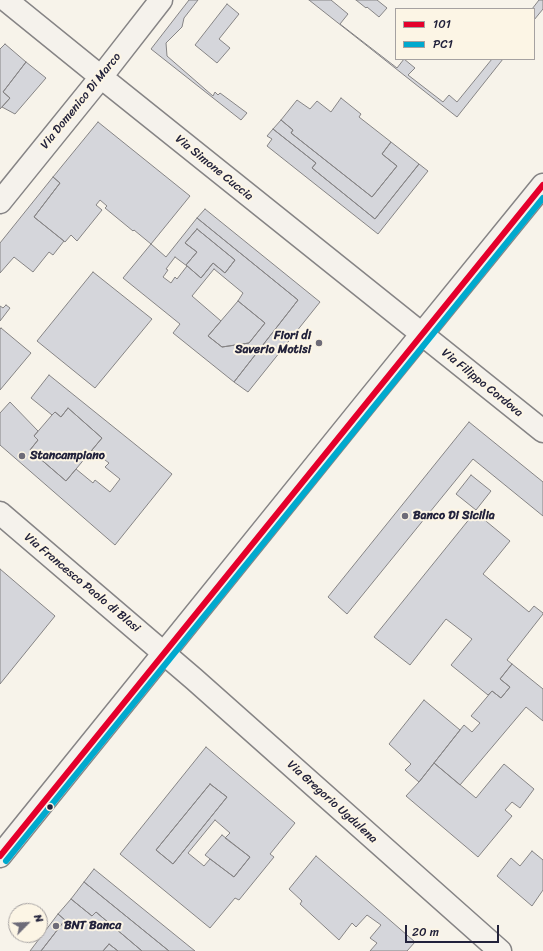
<!DOCTYPE html>
<style>
body{margin:0}
#map{position:relative;width:543px;height:951px;overflow:hidden;background:#f7f3ea;font-family:Sriracha,sans-serif}
canvas{display:block}
.legend{position:absolute;left:395px;top:8px;width:140px;height:52px;box-sizing:border-box;background:#fcf5e5;border:1px solid #a5a1a1;margin:0;padding:5px 7px;list-style:none;font-size:12px;color:#22223b}
.legend li{display:flex;align-items:center;gap:8px;height:20px}
.legend b{width:20px;border:1px solid #a5a1a1}
.north{position:absolute;left:8px;top:903px;width:40px;height:40px;box-sizing:border-box;background:#fcf5e5;border:1px solid #a5a1a1;border-radius:50%;rotate:66deg;font-size:11px;font-weight:700;line-height:16px;text-align:center;color:#22223b}
.north::after{content:'';display:block;margin:auto;width:14px;height:18px;background:#6d6b78;clip-path:polygon(50% 0,100% 100%,50% 72%,0 100%)}
.scale{position:absolute;left:405px;top:925px;width:94px;height:18px;box-sizing:border-box;border:2px solid #22223b;border-top:0;padding-left:5px;font-size:12px;line-height:14px;white-space:nowrap;color:#22223b;-webkit-text-stroke:3px #fcf5e5;paint-order:stroke}
</style>
<div id="map">
<canvas width="543" height="951"></canvas>
<ul class="legend">
<li><b style="height:5px;background:#e4002b"></b>101</li>
<li><b style="height:5px;background:#00a9ce"></b>PC1</li>
</ul>
<div class="north">N</div>
<div class="scale">20 m</div>
</div>
<script>
const ctx = document.querySelector('canvas').getContext('2d');
ctx.lineJoin = 'round';
function paint(path, color) { ctx.fillStyle = color; ctx.fill(path, 'evenodd'); }
const shape = rows => new Path2D(rows.map(r => 'M' + r).join(''));
function trace(path, color, width, dash) { ctx.strokeStyle = color; ctx.lineWidth = width; ctx.lineCap = dash ? 'butt' : 'round'; ctx.setLineDash(dash || []); ctx.stroke(path); }
function drawText(font, color, halo, rows, align = 'center') {
  ctx.font = font + ' Sriracha,sans-serif'; ctx.lineWidth = 4; ctx.setLineDash([]); ctx.textBaseline = 'middle'; ctx.strokeStyle = halo; ctx.fillStyle = color; for (const [text, x, y, turn = 0] of rows) {
    ctx.save(); ctx.translate(x, y); ctx.rotate((+turn || 0) * Math.PI / 180); ctx.textAlign = isNaN(turn) ? turn : align; if (halo) ctx.strokeText(text, 0, 0); ctx.fillText(text, 0, 0); ctx.restore();
  }
}
const building = shape([
 [189,0,198,0,184,18,182,27,166,43,167,56,213,96,215,92,218,95,220,93,247,113,241,120,151,49,189,0],
 [309,0,331,0,348,14,340,24,397,68,404,59,415,68,408,75,443,102,449,95,457,102,492,59,503,59,457,117,309,0],
 [356,0,377,0,387,8,379,17,367,7,366,8,356,0],
 [539,0,543,0,543,9,534,20,534,9,532,9,539,0],
 [227,4,239,14,219,39,230,48,217,63,195,45,227,4],
 [5,44,26,62,3,92,10,98,0,109,0,49,5,44],
 [26,62,46,78,15,114,2,107,10,98,3,92,26,62],
 [341,98,361,114,359,117,391,142,382,154,397,166,372,197,291,133,293,130,281,120,297,100,310,109,317,101,331,112,341,98],
 [281,120,293,130,291,133,372,197,397,166,382,154,391,142,419,164,375,219,312,168,316,163,273,129,281,120],
 [98,122,190,196,151,244,134,230,133,231,105,208,107,206,100,200,96,205,102,210,77,241,71,235,65,242,34,217,60,183,53,177,98,122],
 [273,129,316,163,312,168,375,219,419,164,428,171,378,234,267,146,272,139,267,136,273,129],
 [53,177,60,183,34,217,64,241,53,255,49,252,33,272,14,257,0,273,0,243,53,177],
 [205,209,320,302,248,392,234,382,298,300,197,218,205,209],
 [197,218,298,300,234,382,173,333,180,324,123,278,151,244,166,257,197,218],
 [197,229,235,260,225,273,213,263,201,278,186,265,197,252,185,243,197,229],
 [175,257,187,266,177,279,175,277,171,283,163,277,168,270,166,269,175,257],
 [214,269,243,293,238,301,265,323,249,343,222,347,208,336,221,321,192,296,214,269],
 [197,229,235,260,225,273,213,263,201,278,186,265,197,252,185,243,197,229],
 [93,272,152,319,95,388,37,341,93,272],
 [238,301,265,323,249,343,222,347,208,336,238,301],
 [6,305,10,308,0,321,0,306,3,308,6,305],
 [1,328,31,353,0,390,0,329,1,328],
 [49,375,172,474,115,545,0,445,0,413,10,402,38,431,34,436,38,440,30,450,66,481,76,469,93,483,95,480,110,492,120,479,105,467,109,463,92,450,102,438,68,408,61,417,55,412,52,415,31,398,49,375],
 [68,408,102,438,66,481,30,450,38,440,34,436,52,415,55,412,61,417,68,408],
 [469,422,543,482,543,516,473,459,347,614,328,597,469,422],
 [471,475,491,491,476,510,456,494,471,475],
 [475,512,510,541,483,574,529,612,534,606,543,613,543,614,507,660,512,664,500,679,510,687,501,698,492,691,488,695,451,665,472,639,446,619,410,665,374,637,475,512],
 [0,569,55,616,0,684,0,569],
 [512,664,543,689,543,721,526,707,460,785,434,763,464,725,472,732,480,723,471,716,492,691,501,698,510,687,500,679,512,664],
 [424,700,460,730,419,782,405,770,411,764,389,744,424,700],
 [206,747,295,823,270,854,274,857,239,900,235,898,210,928,120,854,206,747],
 [210,784,227,797,173,864,156,850,210,784],
 [215,820,230,833,225,838,250,857,234,877,210,859,204,866,188,853,215,820],
 [434,763,476,798,504,764,534,789,520,808,512,802,505,810,512,816,478,857,406,796,419,782,434,763],
 [210,784,227,797,173,864,156,850,210,784],
 [222,835,250,857,234,877,205,855,222,835],
 [532,851,543,860,543,890,532,906,497,876,511,858,520,866,532,851],
 [316,856,415,942,407,951,370,951,377,943,370,938,381,925,367,915,356,927,352,923,339,940,300,904,302,901,289,889,316,856],
 [94,869,190,947,195,951,169,951,84,882,94,869],
 [84,882,169,951,142,951,96,912,92,916,71,899,84,882],
 [71,899,92,916,96,912,142,951,118,951,109,944,103,951,41,951,65,920,58,914,71,899],
 [58,914,65,920,41,951,30,951,58,914],
 [109,944,118,951,103,951,109,944]
]);
const minor = shape([
 [6,0,101,77,543,431],
 [0,202,101,77,161,0],
 [0,513,194,679,500,951],
 [0,856,369,399,543,185]
]);
const bus1 = shape([
 [0,856,543,185]
]);
const bus2 = shape([
 [6,861,543,198]
]);
const markers = [
 [319,343,4,"#6d6b78"],
 [22,456,4,"#6d6b78"],
 [405,516,4,"#6d6b78"],
 [50,807,3.5,"#22223b"],
 [56,926,4,"#6d6b78"]
];
const streetNames = [
 ["Via Domenico Di Marco",81,101,-51],
 ["Via Simone Cuccia",214,168,39],
 ["Via Filippo Cordova",482,383,39],
 ["Via Francesco Paolo di Blasi",82,583,40],
 ["Via Gregorio Ugdulena",332,802,42]
];
const poiNames = [
 ["Fiori di",311,336,"right"],
 ["Saverio Motisi",311,350,"right"],
 ["Stancampiano",30,456],
 ["Banco Di Sicilia",413,516],
 ["BNT Banca",64,926]
];
paint(building, '#d5d6db');
trace(building, '#868485', 1);
trace(minor, '#868485', 25);
trace(minor, '#f5f2ec', 22);
trace(bus1, '#e4002b', 6);
trace(bus2, '#00a9ce', 6);
for (const [x, y, r, color] of markers) { const dot = new Path2D(); dot.arc(x, y, r, 0, 2 * Math.PI); ctx.fillStyle = color; ctx.fill(dot); trace(dot, '#fcf5e5', 1.5); }
drawText('12px', '#22223b', '#fcf5e5', streetNames);
drawText('bold 12px', '#22223b', '#fcf5e5', poiNames, 'left');
</script>
